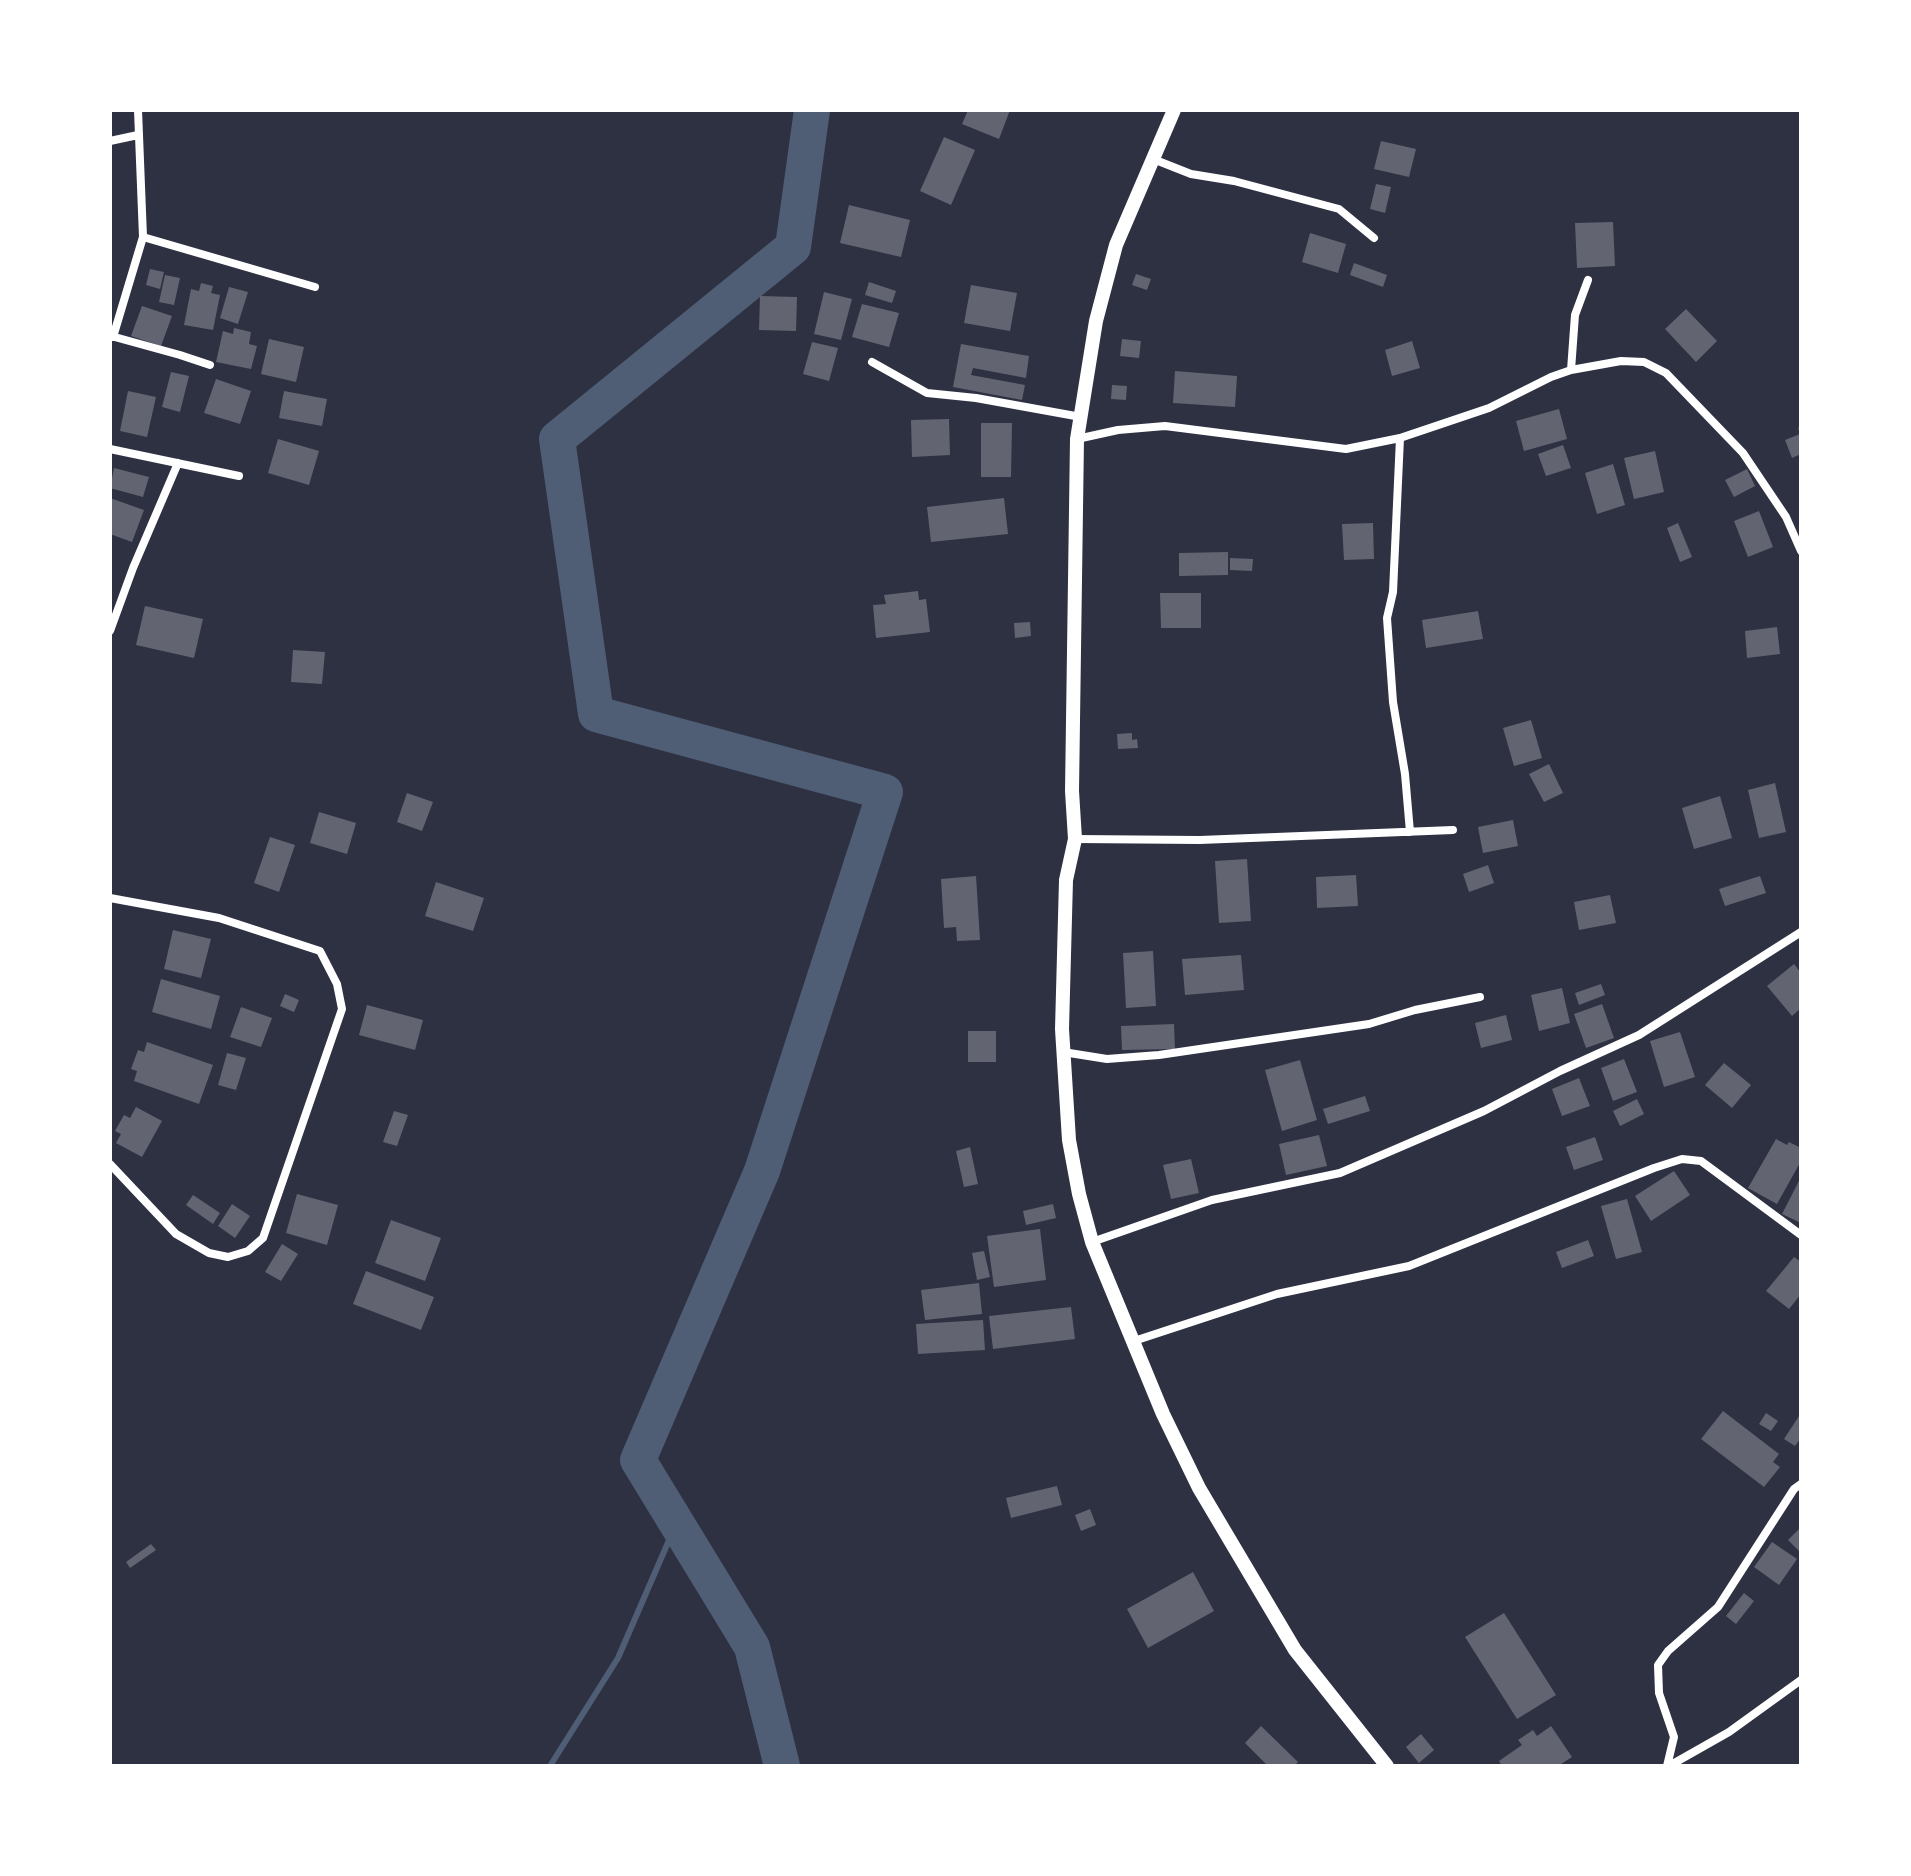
<!DOCTYPE html>
<style>
body{margin:0}
#map{position:relative;width:1911px;height:1876px;overflow:hidden;background:#2d3142;font-family:Karla,sans-serif}
canvas{display:block}
.frame{position:absolute;inset:0;border:112px solid #fff;pointer-events:none}
</style>
<div id="map">
<canvas width="1911" height="1876"></canvas>
<div class="frame"></div>
</div>
<script>
const ctx = document.querySelector('canvas').getContext('2d');
ctx.lineJoin = 'round';
const shape = rows => new Path2D(rows.map(r => 'M' + r).join(''));
function trace(path, color, width, dash) { ctx.strokeStyle = color; ctx.lineWidth = width; ctx.lineCap = dash ? 'butt' : 'round'; ctx.setLineDash(dash || []); ctx.stroke(path); }
function paint(path, color) { ctx.fillStyle = color; ctx.fill(path, 'evenodd'); }
const stream = shape([
 [550,1766,618,1658,676,1524]
]);
const river = shape([
 [782,1766,752,1647,638,1460,762,1171,885,792,596,714,557,439,793,247,812,110]
]);
const building = shape([
 [968,110,1010,110,999,139,962,124],
 [944,137,975,150,951,205,920,191],
 [1381,141,1416,149,1409,177,1374,169],
 [1376,184,1391,187,1385,213,1370,209],
 [849,205,910,220,901,257,840,243],
 [1613,222,1615,266,1577,268,1575,223],
 [1310,233,1346,244,1338,273,1302,262],
 [1354,263,1387,275,1383,287,1350,275],
 [150,269,164,272,160,289,146,285],
 [1136,274,1151,279,1147,290,1132,285],
 [165,275,180,278,174,305,159,302],
 [869,282,896,291,892,303,865,295],
 [201,283,213,286,211,293,220,295,213,330,184,325,191,289,199,291],
 [971,285,1017,293,1010,331,964,323],
 [229,287,248,292,238,324,220,318],
 [824,292,852,299,841,340,814,334],
 [760,296,797,297,796,331,759,330],
 [862,304,899,313,889,347,852,337],
 [142,306,172,316,161,346,131,336],
 [1686,309,1717,341,1696,362,1665,329],
 [234,328,251,332,249,344,257,346,251,369,216,362,223,331,233,334],
 [269,339,304,347,296,382,261,374],
 [1122,339,1141,341,1139,358,1120,356],
 [1412,341,1420,368,1392,376,1385,350],
 [812,342,838,348,829,381,803,374],
 [961,344,1029,356,1026,378,973,368,971,375,1025,385,1022,400,953,387],
 [1175,371,1237,376,1235,407,1173,403],
 [171,372,189,376,180,412,162,407],
 [216,379,251,391,240,424,204,413],
 [1112,385,1127,386,1126,400,1111,399],
 [128,391,156,397,147,437,120,431],
 [284,391,327,399,322,426,279,418],
 [1559,409,1567,439,1524,451,1516,421],
 [949,419,950,455,912,457,911,420],
 [981,423,1012,423,1011,477,981,477],
 [1801,426,1801,454,1792,458,1785,440,1800,434,1798,428],
 [278,439,319,451,309,485,268,473],
 [1563,445,1571,468,1546,476,1538,454],
 [1655,451,1664,492,1634,499,1624,458],
 [1613,464,1625,505,1597,514,1585,473],
 [114,468,149,477,143,497,110,488],
 [1747,469,1755,486,1734,497,1725,480],
 [110,498,144,510,132,542,110,534],
 [1004,498,1008,534,931,542,927,507],
 [1759,511,1773,547,1748,557,1734,521],
 [1373,523,1374,559,1344,560,1342,524],
 [1678,523,1692,557,1680,562,1667,528],
 [1228,552,1228,575,1179,576,1179,553],
 [1230,558,1253,559,1252,571,1230,570],
 [918,591,919,600,926,599,930,632,876,638,873,605,886,604,884,595],
 [1160,593,1201,593,1201,628,1161,628],
 [145,606,203,619,194,658,136,645],
 [1478,611,1483,639,1426,648,1422,620],
 [1030,622,1031,636,1015,638,1014,623],
 [1777,627,1780,654,1747,658,1745,631],
 [293,650,325,652,322,684,291,682],
 [1531,720,1542,758,1514,766,1503,728],
 [1132,733,1132,740,1137,739,1138,748,1118,749,1117,734],
 [1549,764,1563,793,1544,802,1529,774],
 [1775,783,1786,832,1759,838,1748,790],
 [407,793,433,802,422,831,397,822],
 [1720,796,1732,838,1694,849,1682,808],
 [319,812,356,823,347,854,310,843],
 [1513,820,1518,846,1483,853,1478,827],
 [270,837,295,845,279,892,254,883],
 [1247,859,1251,921,1219,923,1215,861],
 [1488,865,1494,883,1469,892,1463,874],
 [1356,875,1358,906,1317,908,1316,877],
 [976,876,980,940,957,941,956,927,944,928,941,879],
 [1760,876,1766,893,1725,906,1719,889],
 [436,882,484,898,473,931,425,916],
 [1610,895,1616,923,1579,930,1574,902],
 [173,930,211,939,201,978,164,969],
 [1153,951,1156,1006,1126,1008,1123,953],
 [1241,955,1244,990,1185,995,1182,959],
 [1794,964,1801,973,1801,1008,1792,1016,1767,986],
 [161,979,220,996,211,1029,152,1012],
 [1601,984,1605,995,1579,1005,1575,993],
 [1562,988,1570,1023,1539,1031,1531,995],
 [285,994,299,1000,294,1012,280,1006],
 [1602,1004,1614,1038,1586,1048,1574,1014],
 [367,1005,423,1020,415,1050,359,1035],
 [241,1007,272,1018,261,1047,230,1037],
 [1506,1015,1512,1040,1481,1048,1475,1023],
 [1174,1024,1175,1049,1122,1050,1121,1026],
 [968,1031,996,1031,996,1062,968,1062],
 [1680,1032,1695,1077,1664,1087,1650,1041],
 [147,1042,213,1065,199,1104,134,1081,137,1071,131,1069,138,1050,144,1052],
 [227,1053,246,1058,236,1090,218,1085],
 [1624,1059,1637,1092,1613,1101,1601,1068],
 [1300,1060,1317,1120,1282,1131,1265,1070],
 [1724,1063,1751,1085,1732,1108,1705,1085],
 [1579,1078,1590,1106,1562,1116,1552,1089],
 [1365,1096,1370,1111,1328,1124,1323,1109],
 [1637,1099,1644,1114,1620,1126,1613,1111],
 [136,1107,162,1121,142,1157,116,1143,121,1134,115,1131,124,1115,130,1118],
 [394,1111,408,1115,397,1146,383,1142],
 [1319,1135,1327,1166,1286,1175,1279,1144],
 [1595,1137,1603,1160,1574,1170,1566,1147],
 [1776,1139,1787,1145,1789,1142,1801,1148,1801,1161,1777,1204,1748,1188],
 [970,1147,978,1184,964,1187,956,1151],
 [1191,1159,1199,1193,1171,1199,1163,1165],
 [1674,1171,1690,1195,1651,1221,1635,1196],
 [1801,1177,1801,1223,1782,1214],
 [297,1194,338,1205,327,1245,286,1233],
 [193,1195,220,1213,213,1224,186,1205],
 [1627,1199,1642,1252,1616,1259,1601,1206],
 [232,1204,250,1216,235,1238,218,1226],
 [1053,1204,1056,1218,1026,1225,1023,1211],
 [391,1220,441,1238,425,1281,375,1263],
 [1040,1229,1046,1280,994,1287,987,1236],
 [1588,1240,1594,1256,1562,1268,1556,1252],
 [282,1244,298,1254,281,1281,265,1272],
 [984,1251,990,1277,977,1280,972,1253],
 [1794,1257,1801,1262,1801,1294,1789,1309,1766,1291],
 [366,1271,434,1297,421,1330,353,1304],
 [979,1283,982,1314,925,1320,921,1290],
 [1071,1307,1075,1339,993,1349,989,1316],
 [983,1320,985,1350,918,1354,916,1324],
 [1723,1411,1779,1454,1773,1462,1780,1467,1764,1487,1701,1439],
 [1766,1413,1778,1421,1771,1431,1759,1424],
 [1801,1413,1801,1438,1795,1446,1784,1439],
 [1057,1486,1062,1505,1011,1518,1006,1498],
 [1090,1509,1096,1525,1081,1531,1075,1515],
 [1801,1527,1801,1553,1788,1540],
 [1772,1542,1797,1559,1779,1585,1754,1567],
 [151,1544,156,1550,130,1568,126,1562],
 [1193,1572,1214,1611,1148,1648,1127,1609],
 [1744,1593,1754,1601,1736,1624,1726,1616],
 [1504,1613,1556,1695,1517,1719,1465,1637],
 [1261,1726,1298,1762,1294,1766,1264,1766,1266,1764,1245,1743],
 [1551,1726,1572,1757,1558,1766,1502,1766,1499,1761,1522,1745,1518,1740,1533,1730,1537,1736],
 [1421,1734,1434,1750,1419,1763,1406,1747]
]);
const minor = shape([
 [110,141,138,135],
 [1153,159,1191,174,1234,181,1339,209,1374,238],
 [143,237,315,287],
 [111,336,180,355,210,365],
 [113,337,143,237,138,110],
 [872,362,927,393,976,398,1081,417],
 [1571,370,1575,315,1588,280],
 [1400,438,1393,592,1387,618,1393,702,1405,774,1410,832],
 [1077,439,1118,430,1165,426,1346,449,1400,438,1489,408,1551,377,1571,370,1621,361,1644,362,1666,373,1743,453,1786,517,1801,551],
 [110,449,239,476],
 [110,631,133,568,178,463],
 [1075,839,1200,840,1453,830],
 [110,898,219,918,320,951,337,984,342,1009,263,1238,248,1251,228,1257,209,1253,176,1234,110,1164],
 [1063,1052,1107,1059,1159,1055,1369,1024,1415,1010,1480,997],
 [1092,1242,1212,1200,1340,1173,1484,1111,1560,1071,1639,1035,1801,932],
 [1134,1341,1277,1294,1409,1266,1654,1168,1682,1159,1701,1161,1801,1235],
 [1667,1766,1674,1737,1659,1693,1658,1665,1668,1651,1718,1607,1794,1489,1801,1484],
 [1669,1766,1729,1732,1801,1680]
]);
const secondary = shape([
 [1174,110,1116,245,1096,321,1077,439,1072,791,1075,839,1066,880,1062,1029,1069,1140,1079,1194,1092,1242,1163,1414,1199,1488,1295,1650,1387,1766]
]);
trace(stream, '#4f5d75', 6);
trace(river, '#4f5d75', 36);
paint(building, '#626471');
trace(minor, '#fff', 8);
trace(secondary, '#fff', 14);
</script>
